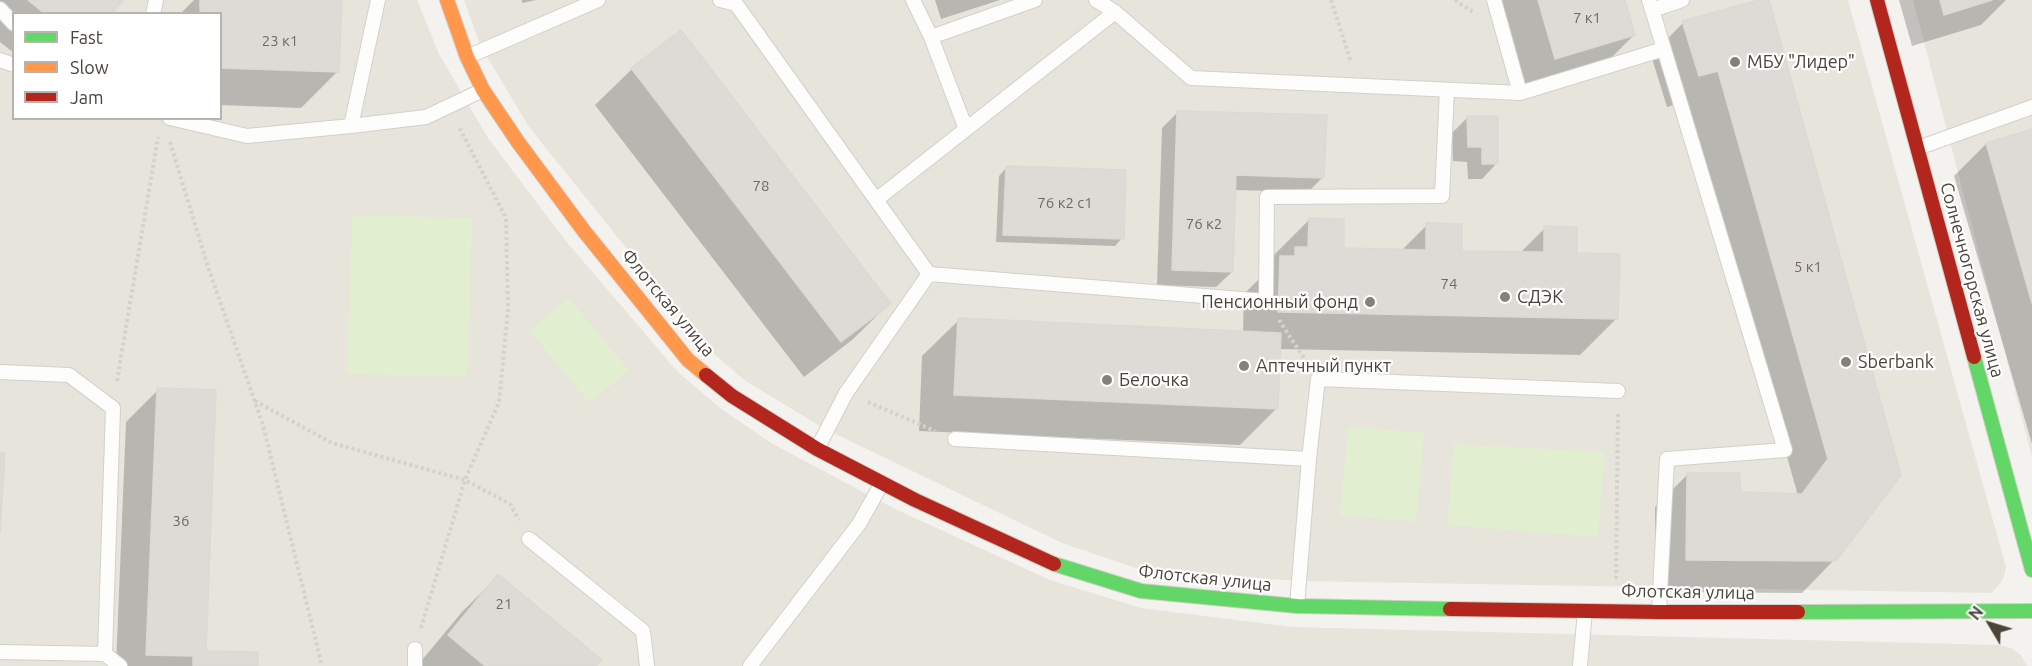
<!DOCTYPE html>
<meta charset="utf-8">
<style>
body{margin:0}
#map{position:relative;width:2032px;height:666px;overflow:hidden;background:#f4f2ee;font-family:Ubuntu,sans-serif}
canvas{display:block}
.legend{position:absolute;left:12px;top:12px;width:210px;height:108px;box-sizing:border-box;background:#fff;border:2px solid #b7b4b0;margin:0;padding:8px 10px;list-style:none;font-size:18px;color:#4b4439}
.legend li{display:flex;align-items:center;gap:12px;height:30px}
.legend b{width:30px;border:2px solid #b7b4b0}
.north{position:absolute;left:1960px;top:594px;width:60px;height:60px;-webkit-text-stroke:4px #fff;paint-order:stroke;rotate:308deg;font-size:16px;font-weight:700;line-height:24px;text-align:center;color:#4b4439}
.north::after{content:'';display:block;margin:auto;width:21px;height:27px;background:#4b4439;clip-path:polygon(50% 0,100% 100%,50% 72%,0 100%)}
</style>
<div id="map">
<canvas width="2032" height="666"></canvas>
<ul class="legend">
<li><b style="height:8px;background:#63d668"></b>Fast</li>
<li><b style="height:8px;background:#ff974d"></b>Slow</li>
<li><b style="height:8px;background:#b3261e"></b>Jam</li>
</ul>
<div class="north">N</div>
</div>
<script>
const ctx = document.querySelector('canvas').getContext('2d');
ctx.lineJoin = 'round';
function paint(path, color) { ctx.fillStyle = color; ctx.fill(path, 'evenodd'); }
const shape = rows => new Path2D(rows.map(r => 'M' + r).join(''));
function trace(path, color, width, dash) { ctx.strokeStyle = color; ctx.lineWidth = width; ctx.lineCap = dash ? 'butt' : 'round'; ctx.setLineDash(dash || []); ctx.stroke(path); }
function drawText(font, color, halo, rows, align = 'center') {
  ctx.font = font + ' Ubuntu,sans-serif'; ctx.lineWidth = 4.5; ctx.setLineDash([]); ctx.textBaseline = 'middle'; ctx.strokeStyle = halo; ctx.fillStyle = color; for (const [text, x, y, turn = 0] of rows) {
    ctx.save(); ctx.translate(x, y); ctx.rotate((+turn || 0) * Math.PI / 180); ctx.textAlign = isNaN(turn) ? turn : align; if (halo) ctx.strokeText(text, 0, 0); ctx.fillText(text, 0, 0); ctx.restore();
  }
}
const residential = shape([
 [0,0,417,0,439,54,488,138,565,240,677,371,720,408,771,443,895,509,1050,580,1141,608,1293,627,1999,645,2011,648,2021,655,2027,666,0,666],
 [14,14,220,14,220,118,14,118],
 [464,0,1848,0,2006,567,2004,577,1998,586,1991,593,1300,581,1145,571,1062,543,825,429,744,380,705,346,529,127,480,45],
 [1913,0,2032,0,2032,457]
]);
const green = shape([
 [352,215,472,218,467,377,347,374],
 [569,298,629,371,589,403,529,330],
 [1348,426,1424,433,1416,522,1340,515],
 [1454,444,1605,452,1598,537,1447,525]
]);
const shadow = shape([
 [0,0,121,0,110,14,14,14,14,53,0,42],
 [194,0,341,0,337,72,301,108,220,105,220,14,180,14],
 [522,0,536,0,522,3],
 [935,0,1000,0,941,19],
 [1497,0,1624,0,1634,35,1602,67,1523,90],
 [1765,0,1767,0,1900,474,1834,560,1802,593,1655,592,1655,507,1687,475,1740,494,1794,496,1797,492,1686,102,1667,107,1651,55,1683,23],
 [1899,0,2006,0,1981,25,1912,46],
 [632,69,889,304,852,340,804,377,595,105],
 [1178,112,1323,177,1308,192,1234,190,1232,272,1216,287,1157,285,1162,128],
 [1468,117,1497,163,1482,179,1468,179,1467,162,1453,161,1452,133],
 [2032,130,2032,444,1954,176,1986,144],
 [1006,168,1122,238,1115,246,996,242,999,176],
 [1309,220,1342,250,1401,251,1427,225,1460,252,1520,253,1545,228,1575,255,1617,318,1580,355,1279,349,1276,409,1240,445,919,431,922,356,959,320,1243,332,1244,294,1273,265,1273,256],
 [158,390,204,653,257,666,116,666,126,422],
 [498,576,594,666,417,666,462,612]
]);
const building = shape([
 [28,0,123,0,112,14,45,14,28,0],
 [200,0,342,0,339,72,220,68,220,14,200,14,200,0],
 [1538,0,1625,0,1635,35,1555,59,1538,0],
 [1759,0,1769,0,1901,475,1836,561,1686,560,1687,473,1739,473,1741,492,1802,494,1828,459,1718,71,1699,76,1682,21,1759,0],
 [1940,0,1992,0,1944,15,1940,0],
 [681,30,891,304,841,342,631,68,681,30],
 [1177,111,1327,115,1324,178,1236,175,1233,272,1172,270,1177,111],
 [1467,116,1498,116,1498,164,1482,164,1482,147,1468,147,1467,116],
 [2032,129,2032,303,1986,143,2032,129],
 [1006,166,1126,170,1124,239,1003,235,1006,166],
 [1309,218,1344,219,1344,248,1426,250,1426,223,1462,224,1462,251,1544,252,1544,226,1577,227,1577,253,1620,254,1618,319,1278,312,1280,256,1295,256,1295,247,1308,247,1309,218],
 [958,318,1281,333,1278,409,954,395,958,318],
 [157,388,216,390,206,651,258,652,258,666,193,666,193,656,146,655,157,388],
 [0,453,5,453,0,532,0,453],
 [498,574,602,660,596,666,485,666,448,635,498,574]
]);
const path = shape([
 [1331,0,1351,62],
 [1455,0,1474,13],
 [170,142,208,267,263,425,322,666],
 [1279,320,1306,361],
 [117,381,158,137],
 [255,401,332,443,465,480,510,504,519,520],
 [868,402,935,431],
 [1616,579,1618,412],
 [421,628,465,480,499,402,508,309,506,218,459,127]
]);
const lane = shape([
 [720,0,736,4,929,274,846,393,817,449],
 [913,0,931,37,966,129],
 [1494,0,1520,93,1664,49,1649,0],
 [0,9,14,24],
 [1652,10,1682,0],
 [1115,12,1191,78,1520,93],
 [153,14,156,0],
 [931,37,1035,0],
 [467,57,598,0],
 [0,60,14,65],
 [170,118,247,136,351,126,378,0],
 [351,126,426,117,483,90],
 [1918,148,2032,107],
 [876,200,1115,12,1096,0],
 [929,274,1266,301,1267,197,1442,196,1447,90],
 [0,372,69,375,113,408,105,654,120,666],
 [955,439,1309,459,1318,379,1618,391],
 [529,539,643,631,647,666],
 [1297,606,1309,459],
 [1659,612,1667,459,1785,450,1664,49],
 [415,649,415,666],
 [0,652,105,654],
 [750,666,859,524,882,483],
 [1580,666,1585,611]
]);
const fast = shape([
 [1974,357,2032,570],
 [1054,564,1141,591,1297,606,1450,609],
 [1798,612,2032,611]
]);
const slow = shape([
 [447,0,467,57,483,90,518,142,584,231,688,360,706,375]
]);
const jam = shape([
 [1877,0,1974,357],
 [706,375,732,396,817,449,915,500,1054,564],
 [1450,609,1659,612,1798,612]
]);
const markers = [
 [1735,62,6,"#868178"],
 [1505,297,6,"#868178"],
 [1370,302,6,"#868178"],
 [1846,362,6,"#868178"],
 [1244,366,6,"#868178"],
 [1107,380,6,"#868178"]
];
const numberNames = [
 ["7 к1",1587,18],
 ["23 к1",280,41],
 ["78",761,186],
 ["76 к2 с1",1065,203],
 ["76 к2",1204,224],
 ["5 к1",1808,267],
 ["74",1449,284],
 ["36",181,521],
 ["21",504,604]
];
const poiNames = [
 ["МБУ \"Лидер\"",1747,62],
 ["СДЭК",1517,297],
 ["Пенсионный фонд",1358,302,"right"],
 ["Sberbank",1858,362],
 ["Аптечный пункт",1256,366],
 ["Белочка",1119,380]
];
const streetNames = [
 ["Солнечногорская улица",1972,280,75],
 ["Флотская улица",668,303,50],
 ["Флотская улица",1205,578,6],
 ["Флотская улица",1688,592,1]
];
paint(residential, '#e7e4dc');
paint(green, '#e1eecf');
paint(shadow, '#0003');
paint(building, '#dedbd6');
trace(building, '#dcd9d4', 1.5);
trace(lane, '#d2d0cb', 16);
trace(fast, '#d3cfc5', 16);
trace(slow, '#d3cfc5', 16);
trace(jam, '#d3cfc5', 16);
trace(path, '#d3d2cc', 4, [3, 3]);
trace(lane, '#fdfdfc', 14);
trace(fast, '#63d668', 14);
trace(slow, '#ff974d', 14);
trace(jam, '#b3261e', 14);
for (const [x, y, r, color] of markers) { const dot = new Path2D(); dot.arc(x, y, r, 0, 2 * Math.PI); ctx.fillStyle = color; ctx.fill(dot); trace(dot, '#fff', 2); }
drawText('15px', '#706a61', null, numberNames);
drawText('18px', '#4b4439', '#fff', poiNames, 'left');
drawText('18px', '#4b4439', '#fff', streetNames);
</script>
